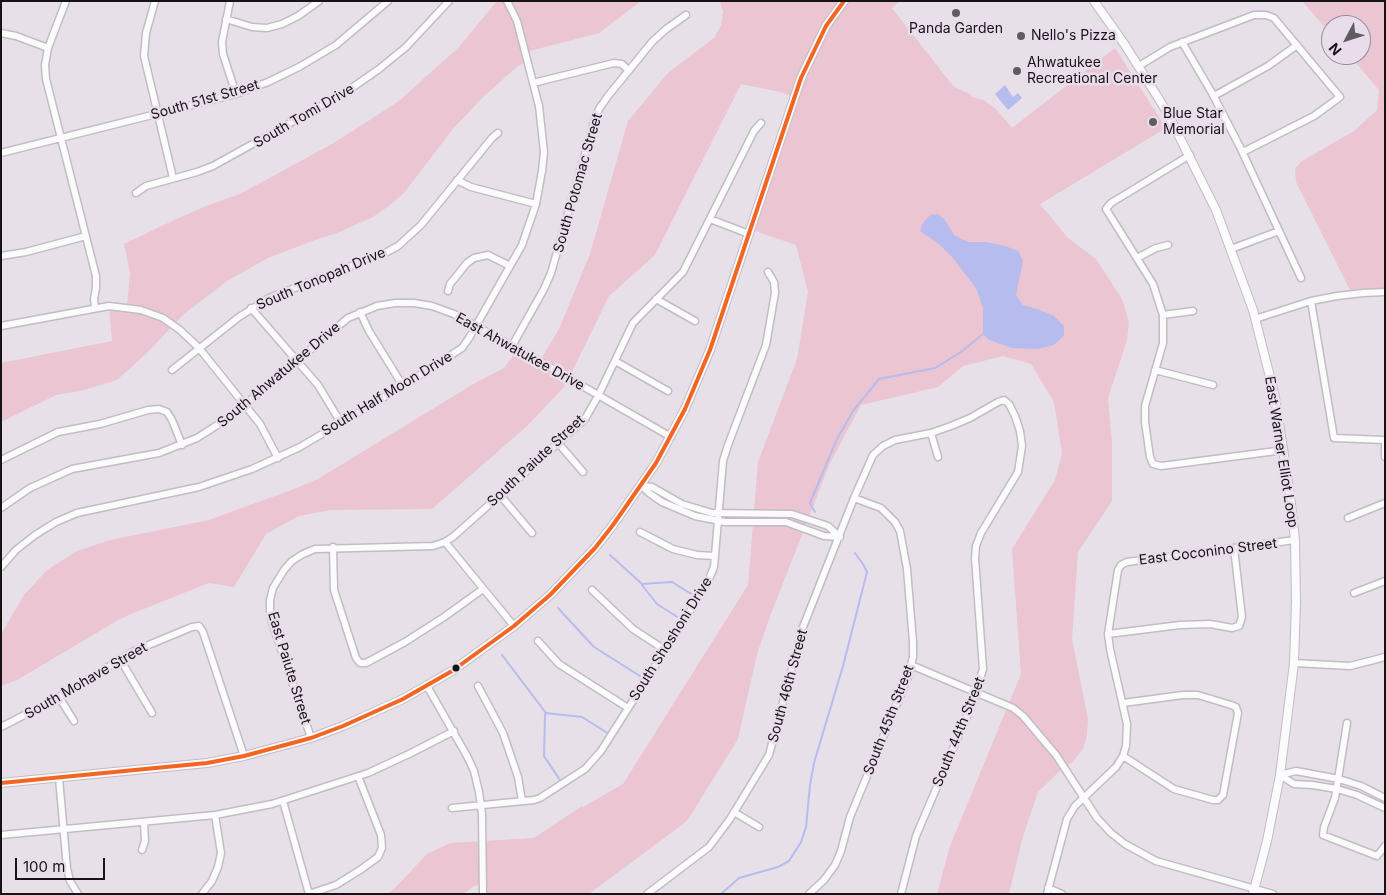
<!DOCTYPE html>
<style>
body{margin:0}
#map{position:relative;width:1386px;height:895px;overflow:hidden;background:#e7e0e8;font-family:Inter,sans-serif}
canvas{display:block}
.frame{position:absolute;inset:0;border:2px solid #161317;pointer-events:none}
.north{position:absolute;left:1321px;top:15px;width:50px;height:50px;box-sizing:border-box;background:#e9ddeb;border:1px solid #958c96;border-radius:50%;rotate:230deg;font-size:14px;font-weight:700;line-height:20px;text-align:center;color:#161317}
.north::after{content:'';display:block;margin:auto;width:18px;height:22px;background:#5f5b60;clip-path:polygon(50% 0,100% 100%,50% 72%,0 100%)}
.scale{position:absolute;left:15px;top:858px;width:90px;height:22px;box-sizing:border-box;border:2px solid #161317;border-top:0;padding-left:6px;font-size:15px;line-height:18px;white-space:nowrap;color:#161317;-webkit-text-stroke:4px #e9ddeb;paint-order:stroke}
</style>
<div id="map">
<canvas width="1386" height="895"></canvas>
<div class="frame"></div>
<div class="north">N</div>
<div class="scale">100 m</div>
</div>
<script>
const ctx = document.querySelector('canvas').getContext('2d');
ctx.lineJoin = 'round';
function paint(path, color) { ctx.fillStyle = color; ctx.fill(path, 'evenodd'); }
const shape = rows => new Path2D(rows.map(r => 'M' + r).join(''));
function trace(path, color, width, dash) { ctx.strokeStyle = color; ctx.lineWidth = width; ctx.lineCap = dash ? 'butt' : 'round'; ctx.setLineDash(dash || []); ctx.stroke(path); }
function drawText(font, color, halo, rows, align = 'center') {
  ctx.font = font + ' Inter,sans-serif'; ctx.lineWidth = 5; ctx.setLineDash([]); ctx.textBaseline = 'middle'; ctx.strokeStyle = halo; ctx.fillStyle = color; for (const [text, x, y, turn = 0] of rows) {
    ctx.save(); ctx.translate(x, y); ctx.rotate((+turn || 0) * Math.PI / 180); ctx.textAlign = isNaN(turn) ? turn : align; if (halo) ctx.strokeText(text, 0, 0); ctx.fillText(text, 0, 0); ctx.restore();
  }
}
const green = shape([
 [497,1,641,1,599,33,526,52,528,61,518,66,482,98,452,130,404,193,390,205,373,217,337,233,315,240,268,258,227,281,184,314,147,353,117,380,81,391,56,395,1,422,1,363,112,341,109,306,127,307,130,273,124,244,170,222,206,206,240,194,332,144,365,123,399,101,459,47],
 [720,1,900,1,892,8,954,87,970,94,972,97,983,100,995,108,1012,128,1115,48,1166,128,1040,204,1068,238,1096,259,1122,299,1129,322,1127,340,1108,398,1112,443,1112,501,1078,552,1072,639,1088,719,1087,735,1083,749,1072,762,1060,771,1038,792,1023,836,1009,894,937,894,950,846,1021,674,1012,549,1055,480,1062,453,1054,402,1031,364,1003,356,963,366,938,387,861,405,830,463,769,619,757,654,738,739,687,821,589,894,483,894,482,884,474,886,464,894,387,894,394,889,427,854,450,843,534,838,582,806,583,807,623,784,748,585,758,462,797,359,808,292,796,245,750,229,793,97,780,92,741,84,655,255,609,296,565,386,526,427,432,509,331,510,299,516,266,534,234,587,209,583,131,614,120,619,17,680,1,686,1,634,24,595,47,570,77,551,110,540,209,520,294,489,318,479,475,383,504,368,518,349,540,361,559,329,590,254,628,121,668,73,715,37,721,25,723,12],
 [1302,1,1385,1,1385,292,1352,294,1296,182,1295,169,1302,161,1354,131,1377,110,1379,90,1349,55,1361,55,1361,25,1331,25,1331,34]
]);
const water = shape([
 [1005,85,1013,97,1018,93,1022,98,1008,110,995,94],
 [938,214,945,220,954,235,968,242,986,242,1005,246,1018,251,1023,261,1016,295,1023,305,1040,310,1054,316,1064,326,1064,335,1054,345,1037,349,1012,348,989,340,983,334,983,308,976,288,952,257,939,244,920,231,922,225,927,218,931,215]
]);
const stream = shape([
 [815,512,810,503,837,439,853,411,879,379,935,368,961,352,983,334],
 [610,555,642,584,672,582,693,595],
 [642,585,657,604,679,618],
 [558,608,594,647,640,676],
 [502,655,546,713,582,717,609,734],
 [545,714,544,756,560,780],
 [721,894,739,878,778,867,789,861,801,842,806,827,810,785,814,763,843,666,867,572,863,564,855,553]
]);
const minor = shape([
 [66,1,48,48,45,65,46,79,96,276,96,288,94,299,95,308],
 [155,1,146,33,144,56,173,178],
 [230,1,222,42,223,54,236,94],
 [226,19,252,27,267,28,282,24,298,16,319,1],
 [1,33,16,36,48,48],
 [1182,42,1212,93,1240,147,1301,278],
 [1139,66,1170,47,1254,15,1266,15,1274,18,1340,97,1314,116,1243,152],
 [533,83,614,63,622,64,628,70],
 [1214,96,1268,66,1297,45],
 [1,153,236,94,268,82,299,67,336,45,388,1],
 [1190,155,1111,203,1106,209,1153,284,1163,315,1163,343,1145,406,1145,422,1150,457,1153,464,1161,466,1284,450],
 [457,180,471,187,536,204],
 [136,193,146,186,197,172,213,166,346,92,379,69,406,47,449,1],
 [710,219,749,234],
 [1231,249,1279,231],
 [1,256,26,252,86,236],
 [1137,258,1156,248,1168,245],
 [448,291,450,284,467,263,474,258,488,255,510,266],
 [656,299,695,321],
 [1311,301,1334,438,1385,440],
 [251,308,318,385,341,423],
 [360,312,369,331,403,386],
 [1163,315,1193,311],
 [1255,319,1311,301,1337,296,1363,293,1385,292],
 [1,326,109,306,141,310,163,318,180,330,199,348,260,424,278,458],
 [512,346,544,289,551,273,594,122,599,109,608,96,652,42,665,30,686,15],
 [615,361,668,391],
 [172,370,239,317,269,298,387,252,398,246,421,225,492,138,498,133],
 [1155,370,1213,385],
 [931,433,938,457],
 [1385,443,1385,457],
 [559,444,583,472],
 [1,460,58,432,100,424,148,410,159,409,167,412,172,420,182,445],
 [642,486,652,487,682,504,712,513,792,514,828,526,840,537],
 [642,486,649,493,662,502,695,516,725,522,786,522,824,536,840,537],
 [500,495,532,533],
 [1,508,30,488,72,469,159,453,197,438,233,415,348,318,377,306,395,303,414,303,432,306,454,314,539,361,671,437],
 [1348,518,1385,503],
 [640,532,673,549,697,555,715,556],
 [445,542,514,626],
 [333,547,334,590,356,658,360,663,366,663,405,642,444,617,483,589],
 [1,567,16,550,35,535,56,522,77,513,199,487,252,469,300,447,403,386,462,348,469,338,522,245,536,204,542,171,544,152,539,106,517,21,507,1],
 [592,590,633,629,665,650],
 [1354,593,1385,581],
 [1108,634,1180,625,1210,624,1232,628,1239,626,1242,617,1234,548],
 [538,641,559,664,628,708],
 [120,659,152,713],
 [1294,663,1350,666,1385,657],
 [911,665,1013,708,1023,716,1056,755,1097,818,1111,833,1125,844,1156,861,1273,894],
 [427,686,467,756,474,771,479,792,482,814,483,894],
 [478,686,503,733,518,777,522,801],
 [59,697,74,721],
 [1347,723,1335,798,1324,827,1323,835,1377,856,1385,846],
 [1,727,59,697,134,651,192,627,199,626,203,632,244,756],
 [311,738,272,622,270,611,270,600,273,588,284,570,292,561,303,554,315,549,433,546,445,542,454,536,585,419,598,396,633,323,683,272,754,131,761,123],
 [1123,756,1174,789,1213,800,1218,800,1223,795,1238,713,1236,707,1231,705,1198,695,1183,695,1123,703],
 [1280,775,1294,784,1312,785,1337,789,1357,795,1385,808],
 [1280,775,1296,771,1339,779,1361,786,1385,798],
 [59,778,67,868,70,881,78,894],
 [283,801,309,894],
 [452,808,534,800,540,798,585,769,601,751,707,584,714,567,723,461,728,445,766,345,775,293,774,282,768,272],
 [734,812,759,827],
 [1,835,215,815,272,804,368,773,409,754,454,731],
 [142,850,145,841,144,822],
 [1048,888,1062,894],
 [202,894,212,881,218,867,221,853,215,815],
 [309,894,336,885,360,870,378,857,382,848,381,835,358,776],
 [647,894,709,847,730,819,769,755,803,627,854,498,873,455,883,446,895,440,931,433,951,426,970,418,998,402,1004,400,1009,404,1015,416,1020,431,1022,446,1018,472,981,533,976,546,975,558,983,669,973,702,916,836,901,894],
 [809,894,824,880,835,865,841,851,850,817,908,677,913,657,913,642,907,569,900,531,895,522,881,508,854,498],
 [1047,894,1067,819,1075,806,1116,767,1123,756,1126,746,1127,724,1110,649,1108,634,1118,570,1121,565,1127,562,1295,540]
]);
const major = shape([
 [1094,1,1125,45,1167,112,1216,210,1253,310,1275,397,1290,495,1295,540,1296,602,1294,663,1280,775,1267,841,1253,894],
 [1,783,207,763,244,756,311,738,343,726,403,699,452,671,514,626,550,595,595,548,613,525,656,463,685,409,710,350,801,78,826,26,844,1]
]);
const bus1 = shape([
 [1,783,207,763,244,756,311,738,343,726,403,699,452,671,514,626,550,595,595,548,613,525,656,463,685,409,710,350,801,78,826,26,844,1]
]);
const markers = [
 [956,13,5,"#5f5b60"],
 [1021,36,5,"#5f5b60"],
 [1017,71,5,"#5f5b60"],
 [1153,122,5,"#5f5b60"],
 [456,668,4.5,"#161317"]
];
const poiNames = [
 ["Panda Garden",956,29,"center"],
 ["Nello's Pizza",1031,36],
 ["Ahwatukee",1027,63],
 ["Recreational Center",1027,79],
 ["Blue Star",1163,114],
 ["Memorial",1163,130]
];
const streetNames = [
 ["South 51st Street",205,100,-16],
 ["South Tomi Drive",304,116,-30],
 ["South Potomac Street",578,183,-74],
 ["South Tonopah Drive",321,279,-23],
 ["East Ahwatukee Drive",520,352,29],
 ["South Ahwatukee Drive",279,375,-40],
 ["South Half Moon Drive",387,394,-31],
 ["East Warner Elliot Loop",1281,452,81],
 ["South Paiute Street",536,461,-43],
 ["East Coconino Street",1208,552,-7],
 ["South Shoshoni Drive",671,639,-58],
 ["East Paiute Street",289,668,73],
 ["South Mohave Street",86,681,-30],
 ["South 46th Street",788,686,-75],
 ["South 45th Street",889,720,-69],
 ["South 44th Street",959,732,-68]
];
paint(green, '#ebc5d1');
paint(water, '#b6bced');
trace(stream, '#b6bced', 2);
trace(minor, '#c2bcc3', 9);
trace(major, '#c2bcc3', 10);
trace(minor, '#fbfafc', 6);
trace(major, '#fbfafc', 8);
trace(bus1, '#f26522', 4);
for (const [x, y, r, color] of markers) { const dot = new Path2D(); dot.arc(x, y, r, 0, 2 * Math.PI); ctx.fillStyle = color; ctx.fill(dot); trace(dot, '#e9ddeb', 2); }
drawText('14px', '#161317', '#e9ddeb', poiNames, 'left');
drawText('14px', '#161317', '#e9ddeb', streetNames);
</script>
